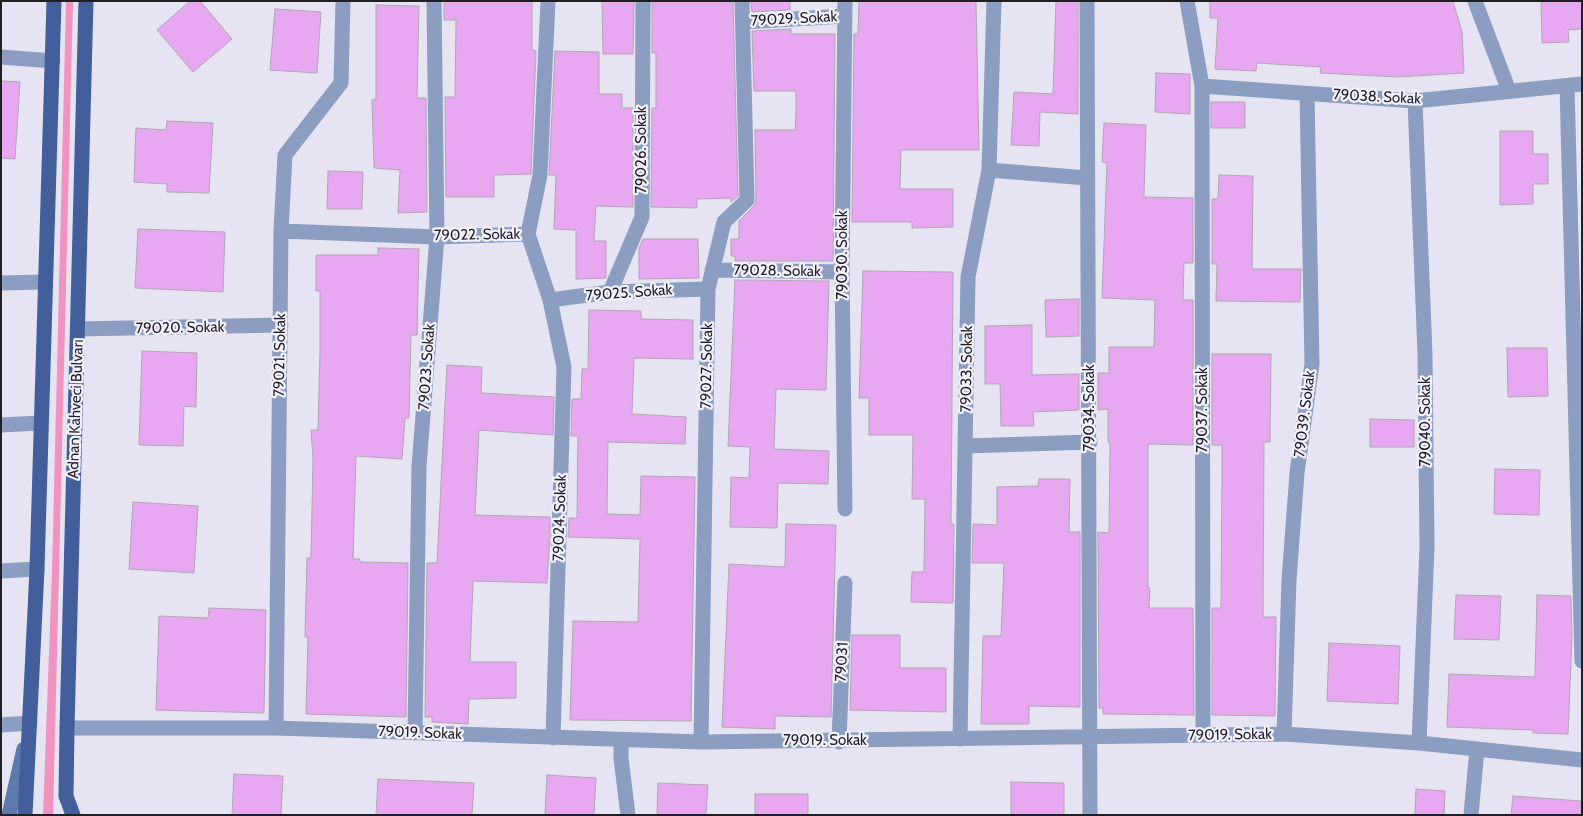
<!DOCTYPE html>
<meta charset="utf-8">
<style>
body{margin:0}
#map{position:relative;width:1583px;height:816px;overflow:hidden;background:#e6e4f2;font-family:Cabin,sans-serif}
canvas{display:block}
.frame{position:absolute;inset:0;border:2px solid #201f24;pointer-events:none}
</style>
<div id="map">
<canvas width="1583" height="816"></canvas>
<div class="frame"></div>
</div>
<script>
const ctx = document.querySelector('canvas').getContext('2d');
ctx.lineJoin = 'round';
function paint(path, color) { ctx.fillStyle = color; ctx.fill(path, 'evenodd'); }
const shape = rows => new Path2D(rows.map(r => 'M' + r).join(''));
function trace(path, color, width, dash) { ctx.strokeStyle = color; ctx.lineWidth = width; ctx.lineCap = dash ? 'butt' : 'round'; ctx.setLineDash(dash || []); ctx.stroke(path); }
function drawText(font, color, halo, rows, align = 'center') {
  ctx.font = font + ' Cabin,sans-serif'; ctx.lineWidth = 4.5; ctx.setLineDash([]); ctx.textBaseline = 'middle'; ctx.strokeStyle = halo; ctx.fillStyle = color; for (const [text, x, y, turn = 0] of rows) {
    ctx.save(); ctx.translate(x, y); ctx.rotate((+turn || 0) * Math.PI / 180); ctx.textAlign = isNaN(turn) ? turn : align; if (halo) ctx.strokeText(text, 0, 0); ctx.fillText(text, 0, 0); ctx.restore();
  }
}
const green = shape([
 [66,1,73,1,53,815,43,815,52,571]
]);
const building = shape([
 [190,1,200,1,232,39,193,72,157,30,190,1],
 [444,1,532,1,532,50,536,51,531,174,494,175,494,197,446,197,445,97,455,97,456,20,444,20,444,1],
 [602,1,634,1,633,54,603,54,602,1],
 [652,1,733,1,738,196,731,202,731,198,697,199,697,208,651,207,652,108,656,108,656,53,652,53,652,1],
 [751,1,790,1,790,10,752,12,751,1],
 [859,1,976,1,979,150,901,150,900,189,953,189,953,227,912,228,912,222,852,222,854,34,858,34,859,1],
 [1056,1,1078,1,1078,114,1040,112,1039,146,1011,145,1014,92,1053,94,1056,1],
 [1210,1,1453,1,1462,32,1464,73,1398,77,1320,73,1321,67,1257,63,1256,71,1215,69,1218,18,1210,18,1210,1],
 [1541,1,1582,1,1582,29,1568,30,1569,42,1542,43,1541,1],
 [376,5,419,6,417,98,426,98,427,212,398,213,400,170,374,168,372,100,376,99,376,5],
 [275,9,321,12,317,73,270,70,275,9],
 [791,29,791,34,835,34,833,261,735,261,735,256,731,256,731,239,739,239,739,221,754,206,756,200,755,130,795,130,796,112,796,91,754,91,752,31,791,29],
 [555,51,599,52,599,94,622,94,622,108,633,108,633,207,596,206,594,241,606,241,606,278,576,279,576,230,554,229,556,175,549,175,555,51],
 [1156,73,1190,74,1190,114,1155,112,1156,73],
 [1,81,20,82,15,159,1,158,1,81],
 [1211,102,1245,102,1245,128,1211,128,1211,102],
 [167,121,213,123,209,193,167,192,167,184,134,182,136,128,166,130,167,121],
 [1104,123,1146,125,1144,197,1193,198,1193,263,1184,263,1183,300,1193,300,1193,445,1148,444,1148,588,1150,588,1149,608,1193,608,1194,715,1103,714,1103,708,1099,708,1098,532,1109,533,1110,443,1108,442,1108,409,1098,410,1098,373,1109,373,1109,347,1154,347,1155,300,1102,298,1107,163,1102,162,1104,123],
 [1500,131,1533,131,1533,154,1548,154,1548,184,1533,184,1533,204,1500,205,1500,131],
 [328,171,363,172,362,209,327,209,328,171],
 [1219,175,1253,176,1252,269,1301,269,1300,302,1216,301,1217,264,1212,264,1212,199,1218,199,1219,175],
 [138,229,225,232,223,292,135,288,138,229],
 [643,239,698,239,699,278,639,279,639,248,643,239],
 [378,248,419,249,417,335,411,335,409,418,405,418,402,459,356,456,353,559,360,559,360,562,408,563,406,717,306,714,308,637,305,637,307,558,311,558,313,458,311,430,318,430,320,351,320,291,316,291,316,255,378,255,378,248],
 [863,271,953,272,951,524,954,524,953,603,911,602,912,572,924,572,925,499,912,499,913,435,869,435,869,398,859,398,863,271],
 [735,280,829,281,826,390,776,389,774,449,829,451,828,484,778,483,777,528,730,527,731,477,749,478,750,447,728,446,735,280],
 [1079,299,1079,336,1046,337,1045,300,1079,299],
 [589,310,641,311,641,319,693,320,693,359,634,358,632,414,686,417,685,444,608,442,607,514,640,515,641,476,695,477,691,721,570,720,573,621,638,622,640,539,568,537,569,518,577,518,578,436,571,436,572,399,581,399,582,369,588,369,589,310],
 [1032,325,1032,375,1079,374,1079,410,1033,412,1034,426,1001,426,1000,384,985,384,985,326,1032,325],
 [1507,348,1547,348,1548,396,1508,397,1507,348],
 [142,351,197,353,196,407,184,406,183,446,139,445,142,351],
 [1212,354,1271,354,1270,442,1264,442,1263,617,1276,617,1275,716,1212,715,1212,608,1221,608,1222,468,1222,445,1212,445,1212,354],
 [447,365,482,367,481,393,554,397,553,435,479,430,475,515,550,517,550,537,547,583,473,581,470,662,516,662,516,698,469,699,468,724,432,722,432,717,425,717,427,563,437,563,447,365],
 [1370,419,1414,420,1414,447,1370,447,1370,419],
 [1495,469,1540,470,1539,515,1494,514,1495,469],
 [1039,479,1070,479,1069,532,1080,532,1080,707,1029,706,1029,724,981,724,983,636,1001,636,1004,563,972,563,973,524,997,525,997,487,1038,486,1039,479],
 [133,502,198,506,194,573,129,569,133,502],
 [786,524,836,525,831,717,775,716,775,729,722,727,729,564,785,567,786,524],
 [1456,595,1501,596,1499,640,1454,639,1456,595],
 [1537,595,1571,596,1572,638,1568,734,1533,733,1533,730,1447,727,1449,674,1535,677,1537,595],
 [209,608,266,610,264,713,156,710,159,616,208,618,209,608],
 [852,635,900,635,900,668,946,668,946,712,850,710,852,635],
 [1329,643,1400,646,1398,704,1327,701,1329,643],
 [234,774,283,776,281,815,232,815,234,774],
 [547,775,596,778,594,815,545,815,547,775],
 [378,779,474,783,472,815,376,815,378,779],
 [1011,782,1064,783,1064,815,1011,815,1011,782],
 [658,783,708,785,706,815,657,815,658,783],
 [1416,789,1445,791,1444,815,1415,815,1416,789],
 [755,794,808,794,808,815,755,815,755,794],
 [1513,796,1581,801,1581,815,1511,815,1513,796]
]);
const street = shape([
 [1087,1,1090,815],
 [1187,1,1202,86,1203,735],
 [1475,1,1509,91],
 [743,22,845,16],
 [1,57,53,61],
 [1202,86,1415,101,1582,84],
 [1567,86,1582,661],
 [1415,101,1425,354,1427,547,1419,743],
 [989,170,1087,178],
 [281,231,437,237,528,234,540,175,548,1],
 [528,234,550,300,564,367,553,738],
 [712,270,842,272],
 [1,283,45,282],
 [610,292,642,217,643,1],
 [550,300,610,292,708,289],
 [78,329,281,325],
 [1,425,40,423],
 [966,446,1090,442],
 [845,509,842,272,845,1],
 [1,571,37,569],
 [1,725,30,723],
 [67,728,276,728,701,742,1284,734,1419,743,1582,760],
 [276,728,281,231,285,155,341,83,343,1],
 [415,733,419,466,437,237,434,1],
 [1284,734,1289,580,1297,473,1312,364,1307,94],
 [960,739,968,277,989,170,994,1],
 [621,741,621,758,628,815],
 [701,742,708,289,724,222,747,200,742,1],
 [839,742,845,583],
 [1471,815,1477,749]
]);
const secondary = shape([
 [9,815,24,749]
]);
const primary = shape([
 [25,815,37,569,54,1],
 [73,815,66,796,67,728,86,1]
]);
const streetNames = [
 ["79029. Sokak",794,19,-3],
 ["79038. Sokak",1377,97,3],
 ["79026. Sokak",642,150,-90],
 ["79022. Sokak",477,235,-1],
 ["79030. Sokak",843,255,-90],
 ["79028. Sokak",777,271,1],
 ["79025. Sokak",629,293,-4],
 ["79020. Sokak",180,328,-1],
 ["79021. Sokak",280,355,-89],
 ["79027. Sokak",707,366,-89],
 ["79023. Sokak",427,367,-86],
 ["79033. Sokak",967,369,-89],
 ["79034. Sokak",1090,408,-90],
 ["Adnan Kahveci Bulvarı",76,409,-88],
 ["79037. Sokak",1203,410,-90],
 ["79039. Sokak",1305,414,-83],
 ["79040. Sokak",1426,422,-90],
 ["79024. Sokak",560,518,-88],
 ["79031",842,662,-87],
 ["79019. Sokak",420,733,2],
 ["79019. Sokak",1230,735,-1],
 ["79019. Sokak",825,741]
];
paint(green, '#f093be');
paint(building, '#e7a7f1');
trace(building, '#b0a6b1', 1);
trace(street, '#8b9dc0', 15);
trace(secondary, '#6079ac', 15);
trace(primary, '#425f9c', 15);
drawText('15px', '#201f24', '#f3f1fd', streetNames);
</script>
